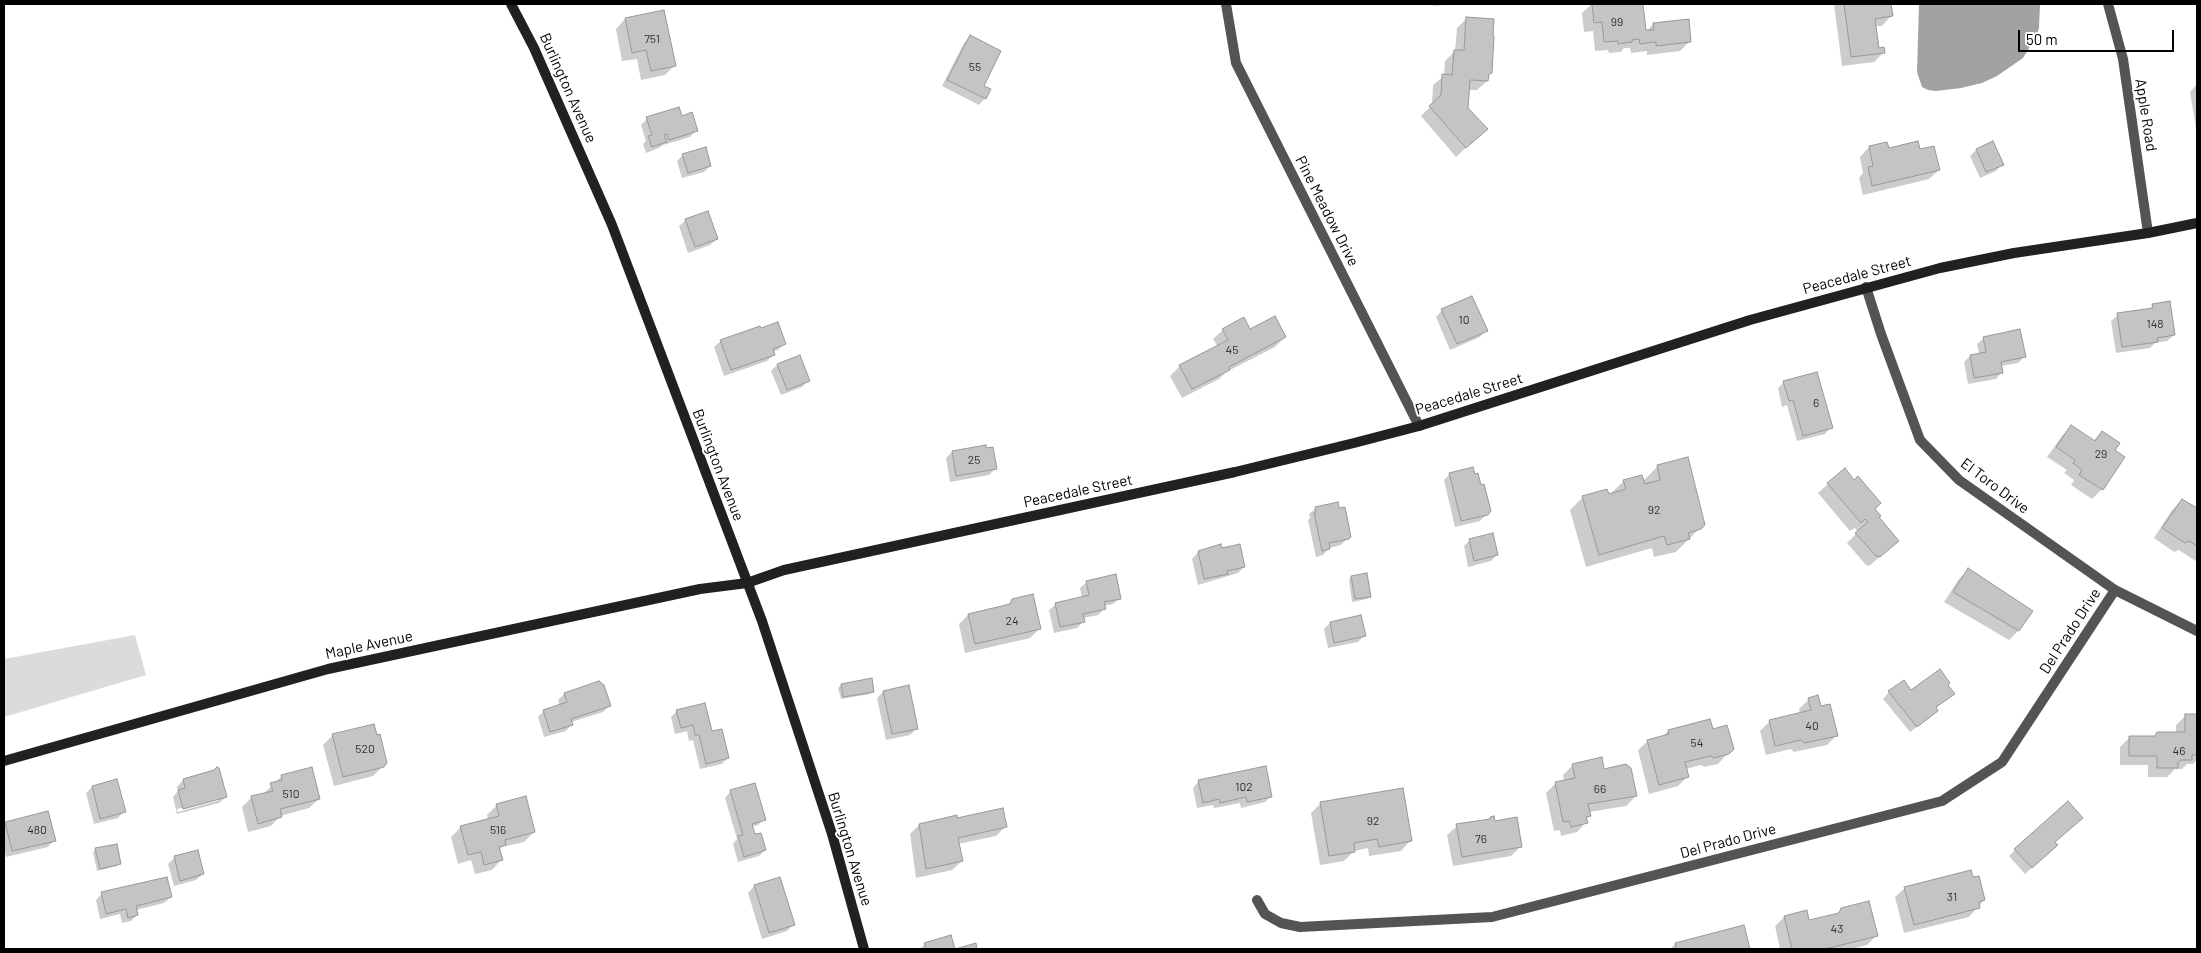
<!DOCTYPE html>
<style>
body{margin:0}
#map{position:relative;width:2201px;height:953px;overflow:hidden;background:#fff;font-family:Barlow,sans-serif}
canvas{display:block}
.frame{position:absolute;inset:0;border:5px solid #000;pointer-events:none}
.scale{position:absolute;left:2018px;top:30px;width:156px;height:22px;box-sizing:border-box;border:2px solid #000;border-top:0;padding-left:6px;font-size:15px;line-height:18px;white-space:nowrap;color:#000;-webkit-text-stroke:4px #fff;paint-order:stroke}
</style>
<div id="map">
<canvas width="2201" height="953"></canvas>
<div class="frame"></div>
<div class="scale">50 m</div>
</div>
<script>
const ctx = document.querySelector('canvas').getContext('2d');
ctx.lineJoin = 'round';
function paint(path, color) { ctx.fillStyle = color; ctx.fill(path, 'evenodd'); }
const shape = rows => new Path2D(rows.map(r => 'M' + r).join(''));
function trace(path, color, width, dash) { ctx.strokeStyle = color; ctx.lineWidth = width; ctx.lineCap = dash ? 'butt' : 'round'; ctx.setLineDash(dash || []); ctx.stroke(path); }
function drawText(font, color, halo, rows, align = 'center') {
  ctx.font = font + ' Barlow,sans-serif'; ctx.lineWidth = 4; ctx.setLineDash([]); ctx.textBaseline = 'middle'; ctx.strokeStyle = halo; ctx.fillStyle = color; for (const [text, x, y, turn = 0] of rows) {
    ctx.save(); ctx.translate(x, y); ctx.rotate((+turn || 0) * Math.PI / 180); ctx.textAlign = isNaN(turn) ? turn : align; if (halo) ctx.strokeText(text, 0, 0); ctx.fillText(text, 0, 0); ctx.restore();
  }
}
const green = shape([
 [135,635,146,675,4,717,4,659]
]);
const water = shape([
 [1919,4,2040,4,2039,28,2037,35,2023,58,1997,76,1982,83,1961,88,1936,91,1928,90,1922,87,1917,72]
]);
const shadow = shape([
 [1433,4,1455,4,1433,6],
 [1592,4,1642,4,1645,33,1653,24,1690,41,1680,51,1647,55,1647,51,1631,53,1630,48,1624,48,1621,52,1609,53,1608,50,1595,51,1593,31,1584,32,1582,13],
 [1834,4,1890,4,1891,16,1882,26,1874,26,1877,49,1884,52,1874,62,1842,66],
 [663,11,675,65,665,75,641,80,637,59,622,61,616,29,625,19],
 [1467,18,1487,76,1487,81,1477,90,1468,90,1467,108,1486,129,1456,157,1421,116,1432,105,1433,85,1444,76,1445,61,1455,51,1457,28],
 [970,37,985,98,979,105,942,86,964,43],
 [2196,85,2197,85,2197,134,2190,92],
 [681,117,696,130,690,137,663,145,659,148,646,153,643,144,646,141,641,125,647,119],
 [1993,143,2002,164,1996,171,1980,178,1970,156,1976,150],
 [1869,147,1919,151,1939,170,1929,179,1863,195,1859,178,1863,173,1860,157],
 [683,155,710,166,704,172,682,178,677,161],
 [686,220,717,239,710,245,688,253,679,226],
 [2153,305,2174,335,2167,341,2155,343,2150,348,2116,353,2111,321,2118,315,2148,310],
 [1442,310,1486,330,1480,337,1450,350,1436,317],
 [760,330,785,344,778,350,773,352,774,354,767,361,724,376,714,347,721,341],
 [1223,330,1250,330,1285,337,1275,347,1226,372,1219,379,1182,398,1170,376,1180,366,1218,347,1213,339],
 [1984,338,2024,357,2018,363,2001,366,2002,372,1996,379,1968,384,1964,362,1970,356,1979,354,1977,344],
 [777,365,808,381,802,387,781,395,771,371],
 [1784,382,1831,427,1825,434,1797,441,1787,405,1782,407,1778,388],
 [2072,426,2093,441,2102,432,2113,450,2102,489,2092,499,2071,485,2074,480,2064,473,2067,470,2047,457,2062,436],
 [952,452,995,469,989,475,950,482,946,458],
 [1687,458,1700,528,1676,552,1654,557,1652,548,1586,567,1570,510,1583,497,1608,496,1624,481,1643,481,1657,467],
 [1450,474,1490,511,1480,521,1455,527,1444,480],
 [1828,484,1874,509,1888,550,1869,566,1866,565,1847,543,1858,532,1855,528,1850,531,1818,493],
 [2182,500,2197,510,2197,562,2179,550,2174,552,2154,538,2172,510],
 [1316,508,1350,536,1341,545,1329,548,1323,555,1316,557,1308,520,1310,518,1309,514],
 [1470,540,1497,555,1491,561,1468,567,1464,546],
 [1220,546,1221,549,1244,567,1238,573,1198,585,1192,559,1198,552],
 [1968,570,2018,631,2009,640,1944,602,1959,579],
 [1351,577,1370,597,1367,599,1352,602,1349,580],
 [1087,582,1120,598,1113,604,1104,606,1104,609,1098,615,1083,618,1083,622,1077,628,1054,633,1049,610,1056,604,1082,598,1080,588],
 [1013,600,1039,629,1030,638,965,653,959,624,968,615,1007,606],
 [1330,623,1364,636,1358,642,1328,648,1324,629],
 [841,685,873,691,870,694,841,699,838,688],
 [1947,685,1947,700,1935,708,1930,717,1910,732,1883,699,1889,692,1911,692],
 [883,692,917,728,910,735,886,740,877,698],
 [564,694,609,706,603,712,571,722,572,724,566,731,544,737,538,717,544,711,560,706,558,700],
 [1809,699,1820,708,1837,735,1827,745,1794,752,1791,749,1766,755,1760,731,1769,722,1800,714,1799,709],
 [677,711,711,733,728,758,722,764,700,769,693,740,689,741,687,731,675,734,671,717],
 [2186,715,2197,715,2197,760,2193,764,2187,764,2182,769,2175,769,2167,777,2148,777,2148,765,2120,765,2120,747,2130,737,2154,737,2176,733,2176,725],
 [1710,721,1712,730,1732,749,1718,764,1704,767,1701,765,1686,769,1688,776,1678,786,1649,794,1638,750,1648,741,1662,737,1668,731],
 [333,735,383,766,373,776,334,786,323,745],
 [1573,765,1603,770,1636,796,1626,806,1589,812,1589,816,1586,819,1586,822,1577,832,1561,836,1560,830,1554,831,1546,793,1556,783,1564,781,1563,775],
 [282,776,319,799,309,808,280,816,271,826,248,832,242,807,251,798,262,795],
 [183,780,226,797,219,803,177,814,173,797,178,791,177,787],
 [220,798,220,800,178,812,177,809],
 [1199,781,1271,796,1265,802,1241,808,1240,803,1214,808,1213,805,1197,808,1193,788],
 [92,787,124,811,118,818,94,824,86,793],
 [731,791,764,819,758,825,752,827,754,836,765,850,759,856,738,862,733,844,737,839,725,798],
 [525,798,534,832,524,842,502,847,499,851,501,860,492,870,475,874,471,860,458,864,451,837,461,827,488,820,487,815,496,806],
 [1321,803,1410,841,1401,851,1369,856,1368,848,1354,851,1344,861,1320,865,1311,813],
 [1491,818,1520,847,1511,856,1453,866,1447,835,1457,826,1488,820],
 [956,820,1006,826,996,836,958,844,962,861,952,870,916,878,910,834,919,825],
 [5,823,54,840,48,847,6,857,4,847,4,824],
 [2054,843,2050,851,2025,874,2009,856,2015,850],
 [96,849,120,864,117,866,97,871,93,852],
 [175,857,203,874,196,880,174,886,168,864],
 [779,879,793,925,787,931,762,939,748,893,754,886],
 [1905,888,1984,900,1969,917,1904,933,1895,897],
 [102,894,171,897,164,903,136,910,137,915,131,921,122,923,120,914,100,919,96,900],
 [1842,909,1876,936,1867,945,1851,949,1780,949,1775,926,1784,917,1808,921,1836,915],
 [1743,927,1749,949,1670,949,1675,944],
 [950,937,954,949,920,949,925,944]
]);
const building = shape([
 [1592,4,1643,4,1646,30,1654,30,1653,23,1689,19,1691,42,1656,46,1656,42,1640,44,1639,39,1632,40,1632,42,1618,44,1618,41,1604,42,1602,22,1594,23,1592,4],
 [1844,4,1891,4,1893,16,1875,19,1879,48,1884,47,1885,53,1851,57,1844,4],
 [664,10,676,66,651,71,646,50,632,53,625,18,664,10],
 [1466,17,1494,19,1493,35,1494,36,1492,73,1489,74,1488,81,1470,80,1468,108,1488,129,1466,148,1429,106,1441,95,1442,74,1452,75,1454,50,1464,50,1466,17],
 [970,35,1001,51,984,86,991,89,986,99,947,80,970,35],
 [679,107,682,116,692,112,698,131,669,140,667,134,664,135,667,142,652,147,648,136,652,135,646,117,679,107],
 [1918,141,1920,149,1934,146,1940,170,1872,186,1868,167,1873,166,1869,146,1887,142,1889,148,1918,141],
 [1993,141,2004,165,1986,172,1976,149,1993,141],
 [706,147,711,166,688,173,682,154,706,147],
 [708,211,718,239,695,247,685,219,708,211],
 [1472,296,1488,331,1457,344,1441,309,1472,296],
 [2170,301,2175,335,2157,338,2158,342,2122,347,2117,313,2153,308,2152,304,2170,301],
 [1275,316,1286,337,1229,367,1230,370,1192,389,1179,365,1228,340,1222,329,1244,317,1250,329,1275,316],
 [778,322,786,344,773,349,775,355,731,370,720,340,760,326,761,328,778,322],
 [2020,329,2026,357,2001,362,2003,373,1974,378,1970,355,1986,352,1983,337,2020,329],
 [800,355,810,381,787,390,777,364,800,355],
 [1817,372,1833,428,1803,436,1793,400,1789,401,1783,381,1817,372],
 [2071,425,2095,441,2102,431,2120,443,2115,450,2125,457,2103,490,2079,475,2082,470,2073,463,2075,460,2056,447,2071,425],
 [986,445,986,448,993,447,997,469,956,476,952,451,986,445],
 [1688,457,1705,525,1701,529,1688,533,1690,539,1667,545,1664,536,1599,555,1582,496,1607,489,1609,494,1626,489,1623,480,1642,475,1645,484,1660,480,1657,465,1688,457],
 [1473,467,1475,474,1478,473,1481,485,1484,484,1491,511,1488,515,1461,521,1449,473,1473,467],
 [1845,468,1854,480,1858,476,1881,503,1875,509,1881,516,1879,517,1899,541,1880,557,1876,556,1855,533,1868,522,1865,519,1861,523,1827,483,1845,468],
 [2182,499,2197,508,2197,546,2189,541,2185,543,2162,528,2182,499],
 [1338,502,1339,508,1345,507,1351,537,1349,539,1329,543,1330,549,1322,551,1314,513,1316,512,1315,507,1338,502],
 [1493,533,1498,555,1474,561,1469,539,1493,533],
 [1221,544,1222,548,1240,544,1245,567,1227,571,1228,574,1204,579,1198,551,1221,544],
 [1968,568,2033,611,2019,631,1953,592,1968,568],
 [1367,573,1371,597,1355,599,1351,576,1367,573],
 [1116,574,1121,599,1104,602,1106,609,1083,614,1085,622,1060,627,1055,603,1089,595,1086,581,1116,574],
 [1033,594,1041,629,975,644,968,614,1010,604,1012,599,1033,594],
 [1361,615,1366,636,1334,643,1330,622,1361,615],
 [1940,669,1950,683,1948,685,1955,694,1936,707,1938,711,1917,727,1888,691,1904,680,1911,690,1940,669],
 [872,678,874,692,843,697,841,684,872,678],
 [599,681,604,685,611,706,571,719,573,725,550,732,543,710,567,702,564,693,599,681],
 [909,685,918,729,892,734,883,691,909,685],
 [1818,695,1821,706,1830,704,1838,736,1804,743,1801,740,1775,746,1769,720,1811,710,1808,698,1818,695],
 [705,703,712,731,722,729,729,758,706,764,699,735,695,735,693,725,681,728,676,710,705,703],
 [2185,714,2197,714,2197,755,2192,755,2192,760,2181,760,2178,762,2178,768,2157,768,2157,756,2129,756,2129,736,2155,736,2157,732,2185,732,2185,714],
 [1710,719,1713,729,1727,725,1734,749,1729,754,1714,758,1711,756,1685,762,1689,777,1659,785,1647,740,1669,734,1668,730,1710,719],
 [374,724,377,735,380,734,387,763,384,767,343,777,332,734,374,724],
 [1602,757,1604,769,1626,764,1631,768,1637,796,1588,804,1591,816,1586,817,1588,823,1571,827,1569,821,1563,822,1555,782,1575,778,1572,764,1602,757],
 [1266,766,1272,797,1247,802,1246,797,1220,803,1219,799,1203,803,1198,780,1266,766],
 [217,767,219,768,227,797,183,809,178,790,185,788,183,779,214,770,217,767],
 [312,767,320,799,280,809,282,817,258,824,251,796,273,791,270,783,282,780,281,775,312,767],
 [117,779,126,812,100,819,92,786,117,779],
 [755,783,766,820,752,824,755,834,761,833,766,850,744,857,738,836,743,835,730,790,755,783],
 [1403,788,1412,841,1379,847,1377,839,1354,843,1355,852,1329,856,1320,802,1403,788],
 [526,796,535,832,505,840,506,845,499,847,503,860,484,865,481,852,468,855,460,826,499,816,496,804,526,796],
 [2068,801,2083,818,2055,842,2058,845,2032,868,2014,849,2068,801],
 [1003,808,1007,827,958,838,963,861,926,869,919,824,957,815,957,818,1003,808],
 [48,811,56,841,12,851,5,822,48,811],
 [1494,816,1495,821,1517,817,1522,847,1462,857,1456,824,1490,819,1490,817,1494,816],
 [117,844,121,864,100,869,95,848,117,844],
 [198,850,204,874,180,881,174,856,198,850],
 [1971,870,1973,877,1979,876,1985,900,1979,902,1980,908,1914,925,1904,887,1971,870],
 [167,877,172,897,136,906,138,915,128,918,126,909,106,914,101,892,167,877],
 [780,877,795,925,769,933,754,885,780,877],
 [1869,901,1878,936,1825,949,1792,949,1784,916,1807,910,1809,920,1839,913,1841,908,1869,901],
 [1744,925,1750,949,1676,949,1675,943,1744,925],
 [951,935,955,949,976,943,977,949,926,949,924,943,951,935]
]);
const minor = shape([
 [1226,4,1236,63,1419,426],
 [2108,4,2123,59,2148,233],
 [1866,287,1881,334,1920,440,1959,480,2115,590,2197,631],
 [1257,900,1265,914,1281,923,1300,927,1492,917,1942,801,2002,762,2115,590]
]);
const secondary = shape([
 [511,4,534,48,612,225,762,621,832,834,864,949],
 [4,761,328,669,700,589,747,583,784,570,1235,472,1354,443,1419,426,1750,320,1940,268,2014,253,2148,233,2197,223]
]);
const numberNames = [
 ["99",1617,22],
 ["751",652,39],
 ["55",975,67],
 ["10",1464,320],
 ["148",2155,324],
 ["45",1232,350],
 ["6",1816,403],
 ["29",2101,454],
 ["25",974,460],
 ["92",1654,510],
 ["24",1012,621],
 ["40",1812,726],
 ["54",1697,743],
 ["520",365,749],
 ["46",2179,751],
 ["102",1244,787],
 ["66",1600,789],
 ["510",291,794],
 ["92",1373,821],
 ["480",37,830],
 ["516",498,830],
 ["76",1481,839],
 ["31",1952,897],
 ["43",1837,929]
];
const streetNames = [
 ["Burlington Avenue",568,88,66],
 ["Apple Road",2146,115,81],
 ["Pine Meadow Drive",1327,211,63],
 ["Peacedale Street",1857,275,-15],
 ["Peacedale Street",1469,394,-17],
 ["Burlington Avenue",718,465,69],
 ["El Toro Drive",1995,486,37],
 ["Peacedale Street",1078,491,-12],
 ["Del Prado Drive",2070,631,-57],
 ["Maple Avenue",369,645,-12],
 ["Del Prado Drive",1728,841,-15],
 ["Burlington Avenue",850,849,73]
];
paint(green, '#dbdbdb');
paint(water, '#a2a2a2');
paint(shadow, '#0003');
paint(building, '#c4c4c4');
trace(building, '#989898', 1);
trace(minor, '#545454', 10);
trace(secondary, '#212121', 10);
drawText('12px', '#313131', null, numberNames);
drawText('15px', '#000', '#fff', streetNames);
</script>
